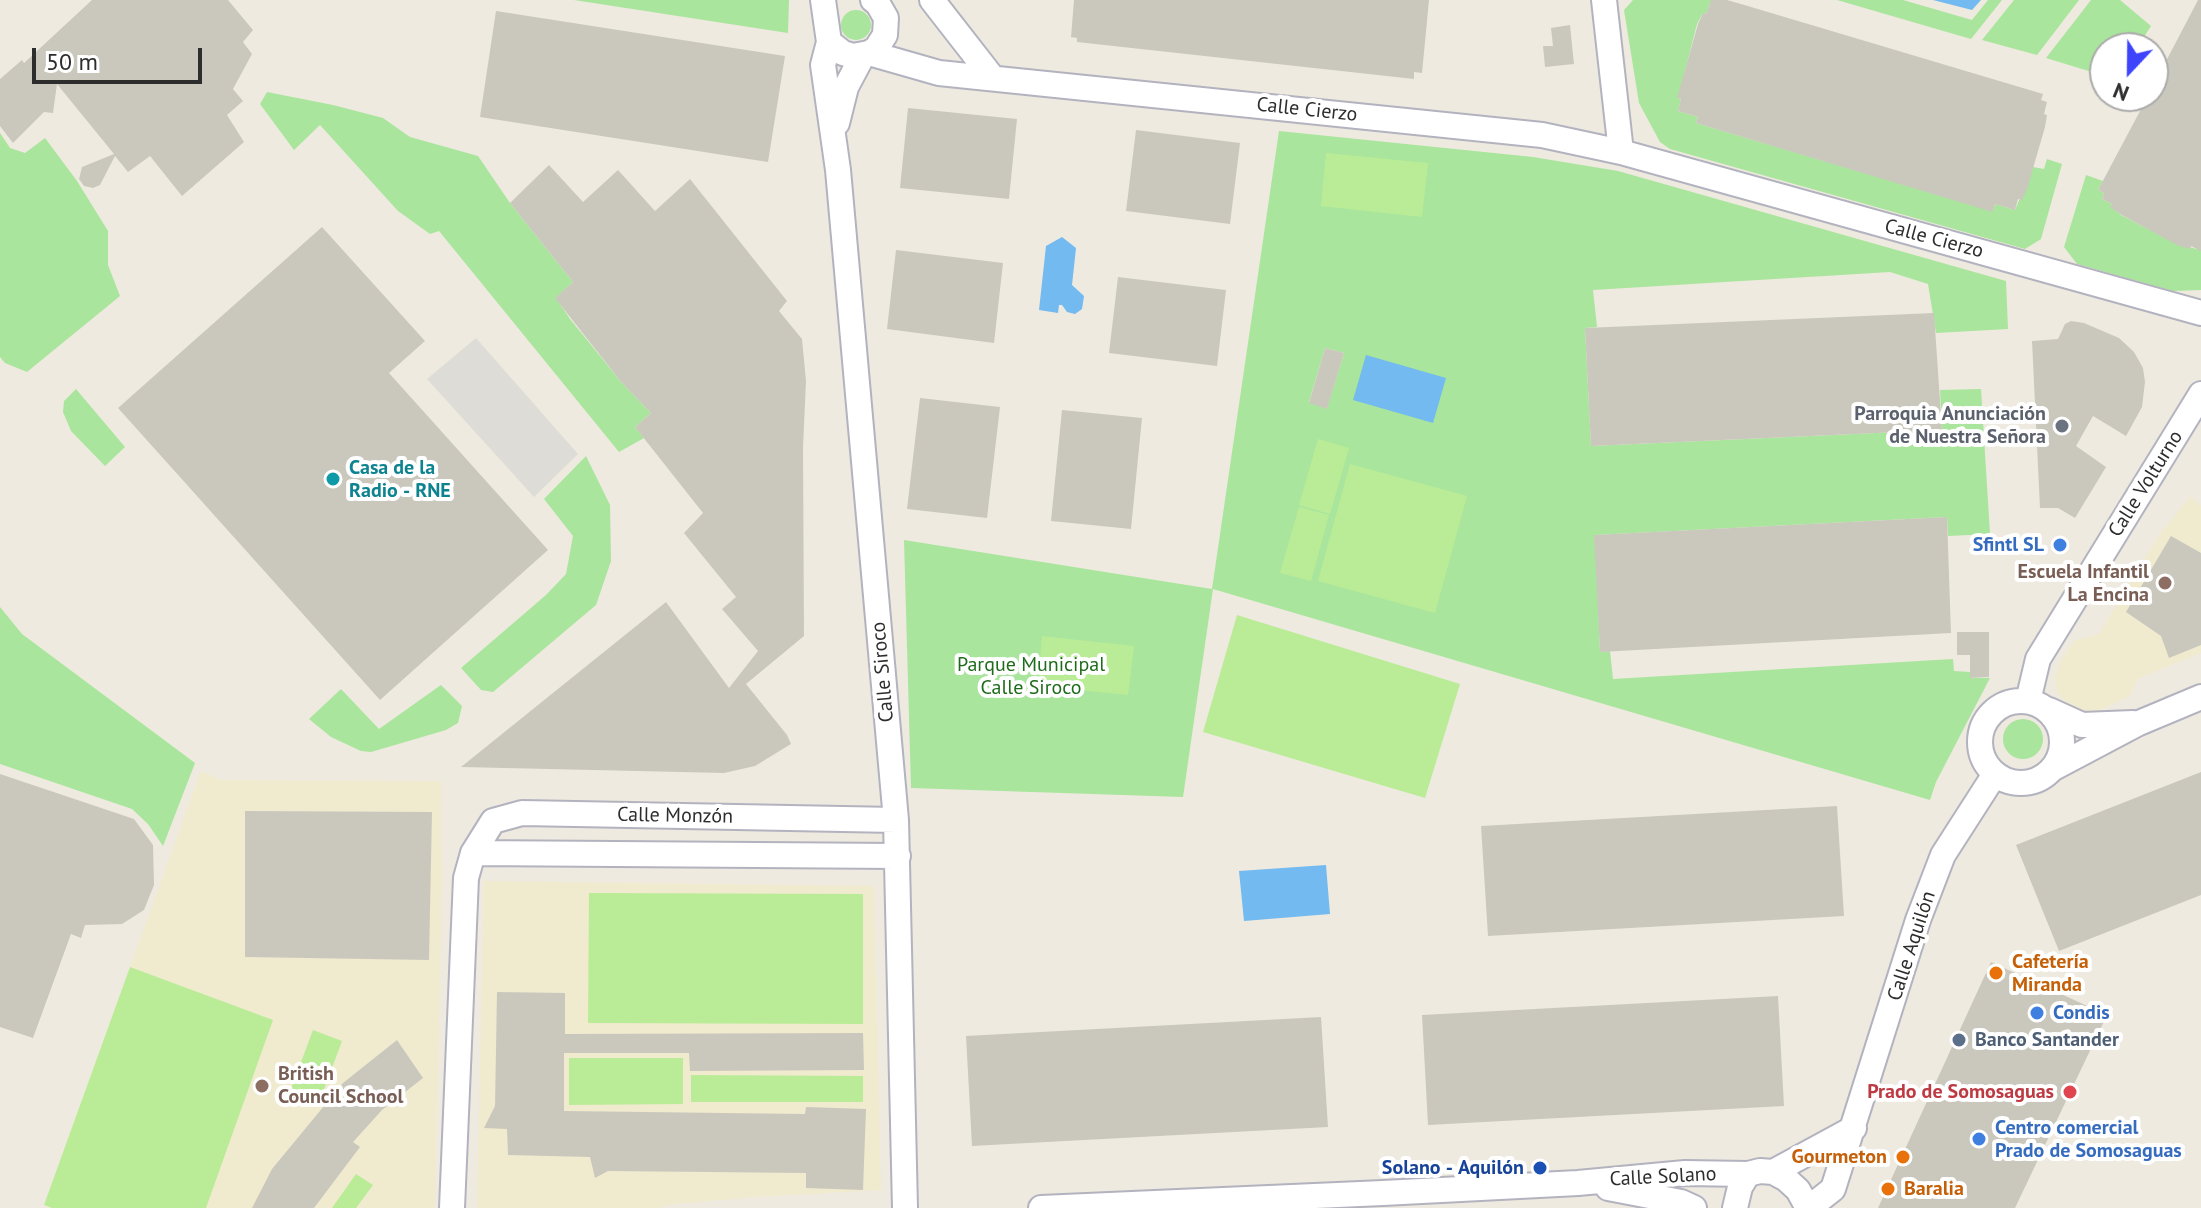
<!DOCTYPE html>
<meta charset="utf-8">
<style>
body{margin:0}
#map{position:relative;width:2201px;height:1208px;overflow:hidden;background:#eeeadf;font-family:"PT Sans",sans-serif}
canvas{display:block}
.north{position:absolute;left:2089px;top:32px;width:80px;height:80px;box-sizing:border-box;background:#fff;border:2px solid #ababab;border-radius:50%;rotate:202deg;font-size:22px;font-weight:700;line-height:32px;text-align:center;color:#2d2d2d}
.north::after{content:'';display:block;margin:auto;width:28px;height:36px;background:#3e43fc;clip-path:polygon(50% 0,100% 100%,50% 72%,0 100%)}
.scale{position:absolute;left:32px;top:48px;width:170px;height:36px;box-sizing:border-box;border:4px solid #2d2d2d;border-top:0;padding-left:10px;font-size:24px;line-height:28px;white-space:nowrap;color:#2d2d2d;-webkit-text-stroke:6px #fff;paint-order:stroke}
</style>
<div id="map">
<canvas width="2201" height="1208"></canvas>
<div class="north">N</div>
<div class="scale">50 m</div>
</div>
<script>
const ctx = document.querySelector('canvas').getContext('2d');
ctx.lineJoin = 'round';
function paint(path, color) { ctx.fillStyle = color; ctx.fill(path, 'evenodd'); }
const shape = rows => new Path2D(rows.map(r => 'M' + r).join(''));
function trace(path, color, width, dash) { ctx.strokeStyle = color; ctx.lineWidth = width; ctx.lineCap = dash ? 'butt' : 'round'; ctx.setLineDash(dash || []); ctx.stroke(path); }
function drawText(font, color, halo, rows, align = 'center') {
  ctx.font = font + ' "PT Sans",sans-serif'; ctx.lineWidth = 8; ctx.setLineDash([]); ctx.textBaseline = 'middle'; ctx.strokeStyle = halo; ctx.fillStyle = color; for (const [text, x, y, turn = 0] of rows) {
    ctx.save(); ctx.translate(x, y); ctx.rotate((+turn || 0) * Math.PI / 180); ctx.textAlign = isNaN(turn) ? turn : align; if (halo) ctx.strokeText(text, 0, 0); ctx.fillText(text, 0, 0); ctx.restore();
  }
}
const education = shape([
 [2191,496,2201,506,2201,653,2137,679,2131,695,2099,711,2086,712,2074,709,2062,699,2057,691,2055,677,2060,662,2074,641,2099,634,2161,532],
 [201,771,221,780,441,781,442,881,435,1208,49,1208,44,1205],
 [484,881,874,886,881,1190,756,1197,675,1204,657,1208,477,1208]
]);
const green = shape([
 [574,0,789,0,788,33],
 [1633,0,1717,0,1715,5,1710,3,1706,14,1703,13,1697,24,1678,98,1681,99,1678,111,1698,117,1696,123,1993,211,1995,204,2015,210,2033,167,2044,169,2047,159,2062,164,2041,239,2025,249,1670,149,1660,142,1639,103,1624,10],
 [1837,0,1903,0,1972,20,1988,0,2002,0,1971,39],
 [2014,0,2079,0,2037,55,1982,40],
 [2091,0,2120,0,2151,26,2137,48,2105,48,2105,76,2046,58],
 '841 25a15 15 0 1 1 30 0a15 15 0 1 1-30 0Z',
 [267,92,333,105,383,118,410,137,478,156,510,203,573,282,556,298,570,319,622,383,651,413,635,427,644,438,619,452,439,231,430,234,398,211,320,125,294,150,260,104],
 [1279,131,1533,157,1618,171,2006,281,2008,329,1936,333,1928,284,1890,272,1593,290,1597,327,1585,328,1591,446,1942,430,1940,390,1981,389,1990,534,1948,536,1947,517,1595,535,1600,652,1610,651,1613,679,1953,659,1954,671,1970,672,1971,678,1990,678,1936,782,1930,800,1213,589,1183,797,911,788,904,540,1212,589],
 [1325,348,1344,353,1327,408,1309,402],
 [0,133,10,148,25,153,45,138,77,181,108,231,108,265,120,296,27,372,5,363,0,357],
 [2086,175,2103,181,2098,190,2104,193,2102,199,2112,204,2111,207,2121,215,2177,244,2201,250,2201,290,2173,291,2077,264,2064,247],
 [76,389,125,447,105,466,71,431,63,412,64,401],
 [586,456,610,505,611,561,596,605,493,692,481,690,461,668,546,595,566,574,573,536,544,499],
 [0,607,22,634,195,763,163,846,148,824,132,809,0,764],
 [441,685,462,706,458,723,446,730,371,752,361,751,331,737,309,719,341,689,379,729],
 '2003 739a20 20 0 1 1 40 0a20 20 0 1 1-40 0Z'
]);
const pitch = shape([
 [1326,153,1428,163,1422,217,1321,206],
 [1318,439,1349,448,1330,514,1299,505],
 [1350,464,1467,496,1435,613,1318,581],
 [1299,507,1329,515,1311,581,1280,573],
 [1237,615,1460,684,1425,798,1203,732],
 [1042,636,1134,646,1128,695,1038,686],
 [589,893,863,894,863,1024,588,1023],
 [130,967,273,1020,206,1208,52,1208,44,1205],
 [313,1030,342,1041,320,1100,291,1089],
 [569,1058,683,1058,683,1104,569,1105],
 [691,1075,863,1076,863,1102,691,1102],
 [356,1174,373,1185,356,1208,332,1208]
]);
const plaza = shape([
 [476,338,578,454,534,497,427,379]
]);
const water = shape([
 [1933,0,1981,0,1972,10],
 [1062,237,1076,248,1072,285,1084,296,1082,309,1075,314,1067,312,1062,305,1059,305,1058,313,1039,310,1046,246],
 [1366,355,1446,378,1433,423,1353,400],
 [1326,865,1330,914,1244,921,1239,871]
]);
const building = shape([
 [92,0,228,0,253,30,243,42,252,54,233,89,243,101,227,115,244,142,182,196,150,156,128,172,115,156,100,185,93,188,84,186,79,179,82,167,114,154,57,84,53,113,44,112,13,143,0,126,0,79,22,60,24,63],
 [1074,0,1429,0,1422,73,1414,72,1414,79,1077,42,1077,38,1071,37],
 [1711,0,1727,0,1741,4,2043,94,2041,100,2047,102,2044,114,2047,115,2045,127,2027,189,2022,200,2018,199,2015,210,1995,204,1993,212,1696,123,1698,117,1678,111,1681,99,1677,98,1698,24,1703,13,1706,14],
 [2198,0,2201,0,2201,251,2191,246,2190,249,2177,245,2120,214,2110,207,2112,204,2102,199,2104,193,2098,190,2148,96,2153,96,2153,86],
 [496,11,785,56,768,162,480,117],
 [1570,25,1574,64,1545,67,1543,46,1553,46,1551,28],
 [908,108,1017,119,1009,199,900,188],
 [1136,130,1240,143,1230,224,1126,211],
 [549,165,583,202,618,170,655,211,690,179,787,301,779,311,802,339,806,381,803,448,804,636,746,684,787,735,791,744,755,766,724,773,461,767,666,602,729,688,758,651,722,609,736,597,684,533,703,513,635,427,651,413,622,383,555,298,573,282,510,203],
 [322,227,425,341,389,373,548,550,380,700,118,408],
 [896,250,1003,263,994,343,887,329],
 [1118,277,1226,290,1217,366,1109,353],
 [1934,313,1942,430,1591,446,1585,328],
 [2071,321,2084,323,2119,338,2134,352,2143,368,2145,382,2142,407,2126,436,2093,416,2076,446,2106,467,2075,518,2058,508,2040,508,2032,341,2058,339,2065,324],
 [1325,348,1344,353,1327,409,1309,403],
 [920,398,1000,407,987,518,907,509],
 [1062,410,1142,418,1131,529,1051,521],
 [1947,517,1951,633,1600,652,1594,535],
 [2171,536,2201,553,2201,645,2169,658,2161,636,2126,612],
 [1957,632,1989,632,1989,677,1970,678,1970,655,1957,655],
 [2201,772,2201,895,2059,951,2016,845],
 [0,774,134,819,153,845,154,885,144,910,122,924,85,925,81,938,71,934,33,1038,0,1027],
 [1837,806,1844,916,1488,936,1481,826],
 [245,811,432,812,429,960,245,957],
 [1991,962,2107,1015,2015,1208,1878,1208],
 [497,992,565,993,565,1034,863,1033,864,1070,690,1071,689,1053,564,1053,564,1111,805,1114,806,1107,866,1109,863,1190,806,1188,806,1173,608,1171,595,1178,590,1157,508,1155,507,1129,484,1128,495,1106],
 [1778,996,1784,1106,1428,1125,1422,1015],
 [1321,1017,1328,1127,972,1146,966,1036],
 [397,1040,423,1078,382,1110,353,1142,360,1147,314,1208,252,1208,272,1169,343,1083]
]);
const street = shape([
 [823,0,829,42,843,53,853,56,869,53,876,49,885,35,886,18,878,4,873,0],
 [932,0,992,77],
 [1604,0,1621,152],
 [829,42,823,65,838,170,896,820,905,1208],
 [869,53,939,73,1542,135,1621,152,2201,313],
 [837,123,846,87,863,55],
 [2028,701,2038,659,2201,394],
 '1980 742a41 41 0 1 1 82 0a41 41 0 1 1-82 0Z',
 [2049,710,2082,725,2133,723],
 [2054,768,2139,723,2201,697],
 [473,853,898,856],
 [1773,1172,1854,1128],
 [1608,1188,1681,1202,1694,1208],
 [452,1208,466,878,473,853,493,821,522,813,896,820],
 [1041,1208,1383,1193,1578,1183,1685,1173,1748,1174,1760,1171,1773,1172,1786,1179,1798,1190,1808,1208],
 [1735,1208,1740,1187,1748,1174],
 [1809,1208,1833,1189,1918,920,1943,855,1995,774]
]);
const markers = [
 [2062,426,8,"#6b7280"],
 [333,479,8,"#0f9aa8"],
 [2060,545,8,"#3f7fe0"],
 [2165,583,8,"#8d6e63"],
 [1996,973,8,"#e8710a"],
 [2037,1013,8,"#3f7fe0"],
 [1959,1040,8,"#5c6f8a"],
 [262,1086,8,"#8d6e63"],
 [2070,1092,8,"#e0444e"],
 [1979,1139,8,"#3f7fe0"],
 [1903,1157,8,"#e8710a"],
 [1540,1168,8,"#1a4fb4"],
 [1888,1189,8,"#e8710a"]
];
const streetNames = [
 ["Calle Cierzo",1307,110,6],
 ["Calle Cierzo",1934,239,15],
 ["Calle Volturno",2146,484,-58],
 ["Calle Siroco",883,672,-95],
 ["Calle Monzón",675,816,1],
 ["Calle Aquilón",1912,946,-72],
 ["Calle Solano",1663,1177,-3]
];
const worshipNames = [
 ["Parroquia Anunciación",2046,414],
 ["de Nuestra Señora",2046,437]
];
const cultureNames = [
 ["Casa de la",349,468],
 ["Radio - RNE",349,491]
];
const shopNames = [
 ["Sfintl SL",2044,545,"right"],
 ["Condis",2053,1013],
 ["Centro comercial",1995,1128],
 ["Prado de Somosaguas",1995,1151]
];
const educationNames = [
 ["Escuela Infantil",2149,572],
 ["La Encina",2149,595],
 ["British",278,1074,"left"],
 ["Council School",278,1097,"left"]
];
const parkNames = [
 ["Parque Municipal",1031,665],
 ["Calle Siroco",1031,688]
];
const foodNames = [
 ["Cafetería",2012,962],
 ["Miranda",2012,985],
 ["Gourmeton",1887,1157,"right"],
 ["Baralia",1904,1189]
];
const serviceNames = [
 ["Banco Santander",1975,1040]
];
const healthNames = [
 ["Prado de Somosaguas",2054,1092]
];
const transitNames = [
 ["Solano - Aquilón",1524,1168]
];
paint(education, '#f0eacf');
paint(green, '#a9e59c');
paint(pitch, '#baec97');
paint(plaza, '#dedcd6');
paint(water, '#72baf0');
paint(building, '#cac8bd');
trace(street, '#b3b3c0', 28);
trace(street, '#fff', 24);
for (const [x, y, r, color] of markers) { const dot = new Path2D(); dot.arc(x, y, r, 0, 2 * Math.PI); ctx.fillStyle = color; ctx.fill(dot); trace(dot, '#fff', 3); }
drawText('20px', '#2d2d2d', '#fff', streetNames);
drawText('bold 20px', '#5b616d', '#fff', worshipNames, 'right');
drawText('bold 20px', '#0d838f', '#fff', cultureNames, 'left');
drawText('bold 20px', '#366cbe', '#fff', shopNames, 'left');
drawText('bold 20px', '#785e54', '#fff', educationNames, 'right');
drawText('20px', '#1e6c1a', '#fff', parkNames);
drawText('bold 20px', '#c56008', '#fff', foodNames, 'left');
drawText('bold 20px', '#4e5e75', '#fff', serviceNames, 'left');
drawText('bold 20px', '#be3a42', '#fff', healthNames, 'right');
drawText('bold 20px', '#164399', '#fff', transitNames, 'right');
</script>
